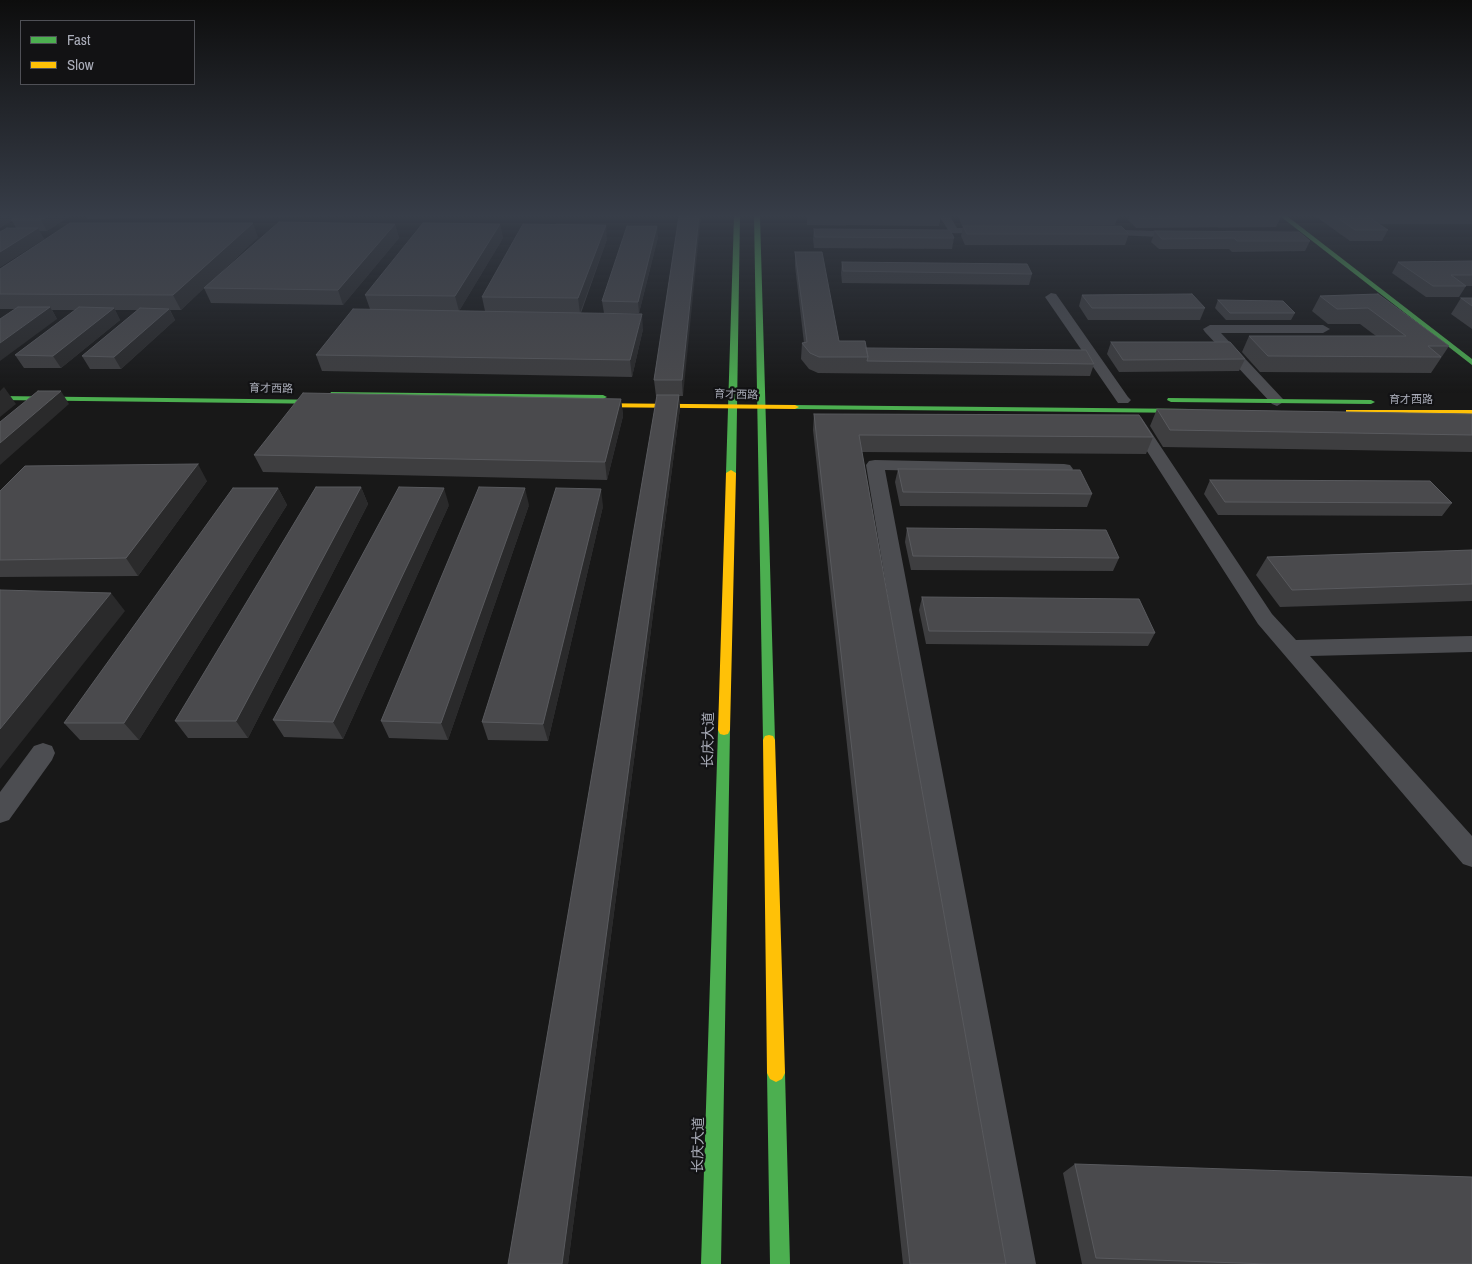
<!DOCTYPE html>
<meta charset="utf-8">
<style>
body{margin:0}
#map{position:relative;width:1472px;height:1264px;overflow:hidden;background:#181818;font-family:"Archivo Narrow",sans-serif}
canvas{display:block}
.legend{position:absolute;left:20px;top:20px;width:175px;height:65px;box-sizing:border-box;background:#121214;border:1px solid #4f5056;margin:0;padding:6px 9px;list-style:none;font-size:15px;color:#aaadb9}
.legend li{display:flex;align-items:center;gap:10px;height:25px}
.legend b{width:25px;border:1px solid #4f5056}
</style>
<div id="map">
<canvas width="1472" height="1264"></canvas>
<ul class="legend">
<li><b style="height:6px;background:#4caf50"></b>Fast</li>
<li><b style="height:6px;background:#ffc107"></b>Slow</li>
</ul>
</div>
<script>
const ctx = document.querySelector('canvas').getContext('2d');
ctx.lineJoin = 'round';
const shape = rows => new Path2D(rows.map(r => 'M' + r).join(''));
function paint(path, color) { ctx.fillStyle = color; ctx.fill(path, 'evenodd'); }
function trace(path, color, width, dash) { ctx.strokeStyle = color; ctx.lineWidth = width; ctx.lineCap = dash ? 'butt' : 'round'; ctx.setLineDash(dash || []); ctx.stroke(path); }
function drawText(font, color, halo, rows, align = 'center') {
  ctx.font = font + ' "Archivo Narrow","Noto Sans SC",sans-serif'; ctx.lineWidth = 4.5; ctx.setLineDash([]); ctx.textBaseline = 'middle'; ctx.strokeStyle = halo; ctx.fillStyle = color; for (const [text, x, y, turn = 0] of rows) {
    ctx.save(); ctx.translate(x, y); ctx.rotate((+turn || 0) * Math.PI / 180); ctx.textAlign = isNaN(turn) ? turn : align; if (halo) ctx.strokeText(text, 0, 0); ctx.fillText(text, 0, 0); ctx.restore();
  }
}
const street = shape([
 [939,216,950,216,957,228,991,228,997,231,991,234,950,233,939,216],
 [1099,229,1181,232,1187,235,1181,238,1095,234,1093,232,1099,229],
 [1051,293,1056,294,1128,397,1131,400,1128,403,1118,403,1045,297,1051,293],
 [1210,325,1323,325,1330,329,1323,333,1221,333,1282,398,1285,401,1277,406,1272,404,1205,332,1203,329,1210,325],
 [1135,415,1141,417,1272,614,1296,640,1472,636,1472,652,1310,656,1472,836,1472,867,1463,864,1258,624,1127,420,1135,415],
 [875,460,1064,464,1070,465,1073,469,1070,473,1064,474,885,470,1036,1264,998,1264,866,465,869,461,875,460],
 [43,743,52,746,55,753,52,760,9,820,0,823,0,792,34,746,43,743]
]);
const fast = shape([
 [734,216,740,216,736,473,731,476,726,473,734,216],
 [754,216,760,216,775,740,773,744,769,745,765,744,763,740,754,216],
 [1280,216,1287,216,1472,359,1472,365,1280,216],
 [331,392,603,395,607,397,603,399,334,396,330,394,331,392],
 [0,396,333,400,337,402,333,404,0,400,0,396],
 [1168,398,1371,400,1375,402,1371,404,1171,402,1167,400,1168,398],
 [792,405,1193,409,1197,411,1193,413,795,409,791,407,792,405],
 [724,725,728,726,730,730,721,1264,701,1264,718,730,720,726,724,725],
 [776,1064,782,1067,785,1073,790,1264,770,1264,767,1073,770,1067,776,1064]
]);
const slow = shape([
 [581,403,795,405,799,407,795,409,584,407,581,407,581,403],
 [1346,410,1472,410,1472,416,1349,414,1346,414,1346,410],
 [731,470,736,473,730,730,728,734,724,735,720,734,718,730,726,473,731,470],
 [769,735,773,736,775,740,785,1073,782,1079,776,1082,770,1079,767,1073,763,740,765,736,769,735]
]);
const wall = shape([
 [0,216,70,216,47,231,39,231,44,239,0,267,0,232,16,228,12,221],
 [87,216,402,216,88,219],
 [679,216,683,396,679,396,680,408,568,1264,508,1264,657,396,656,396,654,380],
 [807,216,941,216,939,226,807,225],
 [958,216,1118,216,1115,225,962,226],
 [1130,216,1280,216,1281,217,1276,227,1136,228,1128,220],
 [1315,216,1472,216,1472,224,1379,224,1388,230,1382,241,1350,241],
 [395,224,399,238,343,305,211,303,204,288,181,310,170,310,175,320,121,369,90,369,82,356,138,310,115,310,120,320,61,368,24,368,15,355,76,310,52,310,57,319,14,309,0,309,0,269,258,237,206,287],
 [500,224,503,238,459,311,485,311,482,297,607,239,581,313,643,329,632,377,322,371,316,355,370,309,365,295],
 [963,226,1129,234,1125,245,965,245,961,236],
 [814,229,954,238,952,249,814,248,813,239],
 [1155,231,1310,241,1305,251,1232,252,1229,249,1159,249,1151,242],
 [658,237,639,313,604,313,602,301],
 [795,252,839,341,866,348,1094,364,1090,376,818,373,809,369,801,359,802,343,804,343,795,266],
 [1472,261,1472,286,1466,286,1459,297,1426,297,1392,273,1398,262],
 [842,262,1032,274,1029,285,842,283,841,273],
 [1378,294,1449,346,1431,373,1260,372,1242,352,1249,336,1376,336,1360,324,1328,324,1312,311,1320,296],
 [1082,295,1205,308,1200,320,1088,320,1079,306],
 [1461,298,1472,298,1472,329,1451,314],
 [1218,300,1295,313,1291,320,1226,320,1215,308],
 [1111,342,1245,359,1239,371,1119,372,1107,354],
 [621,399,623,416,607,480,263,472,254,455],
 [1157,409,1472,414,1472,452,1163,447,1150,426],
 [814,414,1153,437,1146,454,862,452,1006,1264,903,1264,813,430],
 [898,469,1092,494,1087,507,900,506,895,482],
 [1210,480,1452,503,1442,516,1218,515,1204,494],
 [207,481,138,576,0,577,0,491],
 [361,487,368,504,248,738,188,738,175,721],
 [278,488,287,505,139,740,80,740,64,723],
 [449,505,343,739,284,737,273,720],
 [529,505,448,740,389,738,381,721],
 [603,506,548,741,488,740,482,722],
 [907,528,1119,558,1113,571,911,570,905,542],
 [1472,550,1472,601,1280,607,1256,575,1267,557],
 [922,597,1155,633,1148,646,926,644,919,610],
 [1075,1164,1472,1264,1082,1264,1063,1173]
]);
const shadedWall = shape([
 [0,216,21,216,11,220,12,221,0,228],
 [48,216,70,216,47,231,41,220],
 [699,216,701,216,683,396,682,380],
 [253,223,258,237,181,310,173,295],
 [395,224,399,238,343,305,338,290],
 [500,224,503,238,459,311,455,296],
 [606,225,607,239,580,313,578,298],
 [657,226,658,237,639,313,638,302],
 [38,228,44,239,0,267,0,252],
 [50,307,57,319,0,361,0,343],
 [114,308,120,320,61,368,53,356],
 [169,309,175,320,121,369,114,357],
 [642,314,643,329,632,377,630,360],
 [4,387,16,404,0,417,0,391],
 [61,391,69,404,0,465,0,443],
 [679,395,680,408,568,1264,562,1264],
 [621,399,623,416,607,480,605,462],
 [198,464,207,481,138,576,126,558],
 [361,487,368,504,248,738,236,721],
 [278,488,287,505,139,740,124,723],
 [444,488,449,505,343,739,333,722],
 [525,488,529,505,448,740,441,723],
 [601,489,603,506,548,741,543,724],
 [111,593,125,611,0,769,0,729]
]);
const building = shape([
 [17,216,48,216,41,220,11,220,17,216],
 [679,216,699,216,682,380,654,380,679,216],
 [1138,216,1280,216,1281,217,1139,218,1138,216],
 [1335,216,1367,216,1388,230,1355,230,1335,216],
 [279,222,395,224,338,290,204,288,279,222],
 [70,223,253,223,173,295,0,294,0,269,70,223],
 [423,223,500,224,455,296,365,295,423,223],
 [523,224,606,225,578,298,482,297,523,224],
 [627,226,657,226,638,302,602,301,627,226],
 [963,226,1121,226,1129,234,967,234,963,226],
 [7,228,38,228,0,252,0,232,7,228],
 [814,229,950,230,954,238,815,237,814,229],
 [1155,231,1299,232,1310,241,1237,241,1234,238,1162,239,1155,231],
 [795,252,822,252,839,341,865,341,868,357,819,357,810,353,802,343,807,342,795,252],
 [1472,261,1472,275,1451,275,1466,286,1433,286,1398,262,1472,261],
 [842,262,1027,264,1032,274,843,271,842,262],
 [1192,294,1205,308,1092,308,1082,295,1192,294],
 [1378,294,1449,346,1428,346,1441,357,1268,356,1249,336,1406,336,1368,308,1337,309,1320,296,1378,294],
 [1461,298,1472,298,1472,306,1461,298],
 [1218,300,1283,301,1295,313,1230,313,1218,300],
 [18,307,50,307,0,343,0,319,18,307],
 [79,307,114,308,53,356,15,355,79,307],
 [140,308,169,309,114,357,82,356,140,308],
 [353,309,642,314,630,360,316,355,353,309],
 [1111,342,1230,342,1245,359,1123,360,1111,342],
 [866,348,1086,350,1094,364,867,361,868,357,866,348],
 [38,391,61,391,0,443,0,422,38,391],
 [303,393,621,399,605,462,254,455,303,393],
 [657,395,679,395,562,1264,508,1264,657,395],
 [1157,409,1472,414,1472,435,1170,430,1157,409],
 [814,414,1139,415,1153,437,859,435,1006,1264,910,1264,814,414],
 [198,464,126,558,0,560,0,491,25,466,198,464],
 [898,469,1080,470,1092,494,903,492,898,469],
 [1210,480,1430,481,1452,503,1225,502,1210,480],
 [316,487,361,487,236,721,175,721,316,487],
 [399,487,444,488,333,722,273,720,399,487],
 [479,487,525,488,441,723,381,721,479,487],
 [233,488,278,488,124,723,64,723,233,488],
 [556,488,601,489,543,724,482,722,556,488],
 [907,528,1106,530,1119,558,913,556,907,528],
 [1472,550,1472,584,1292,590,1267,557,1472,550],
 [0,590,111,593,0,729,0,590],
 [922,597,1139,599,1155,633,929,631,922,597],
 [1075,1164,1472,1177,1472,1264,1268,1264,1096,1258,1075,1164]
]);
const farStreetnames = [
 ["育才西路",271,389,1],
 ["育才西路",736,395,2],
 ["育才西路",1411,400]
];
const streetNames = [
 ["长庆大道",709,740,-89],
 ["长庆大道",699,1145,-89]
];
paint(street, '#4c4d51');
paint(fast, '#4caf50');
paint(slow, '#ffc107');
paint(wall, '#3e3e40');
paint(shadedWall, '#2a2a2b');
paint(building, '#4a4a4d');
trace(building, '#595a5e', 1);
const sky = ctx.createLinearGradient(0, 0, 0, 393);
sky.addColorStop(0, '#0d0d0d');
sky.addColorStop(0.55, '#373d48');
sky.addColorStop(1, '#373d4800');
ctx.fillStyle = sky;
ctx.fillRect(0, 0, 1472, 393);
drawText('11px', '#aaadb9', '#121214', farStreetnames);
drawText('14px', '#aaadb9', '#121214', streetNames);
</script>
